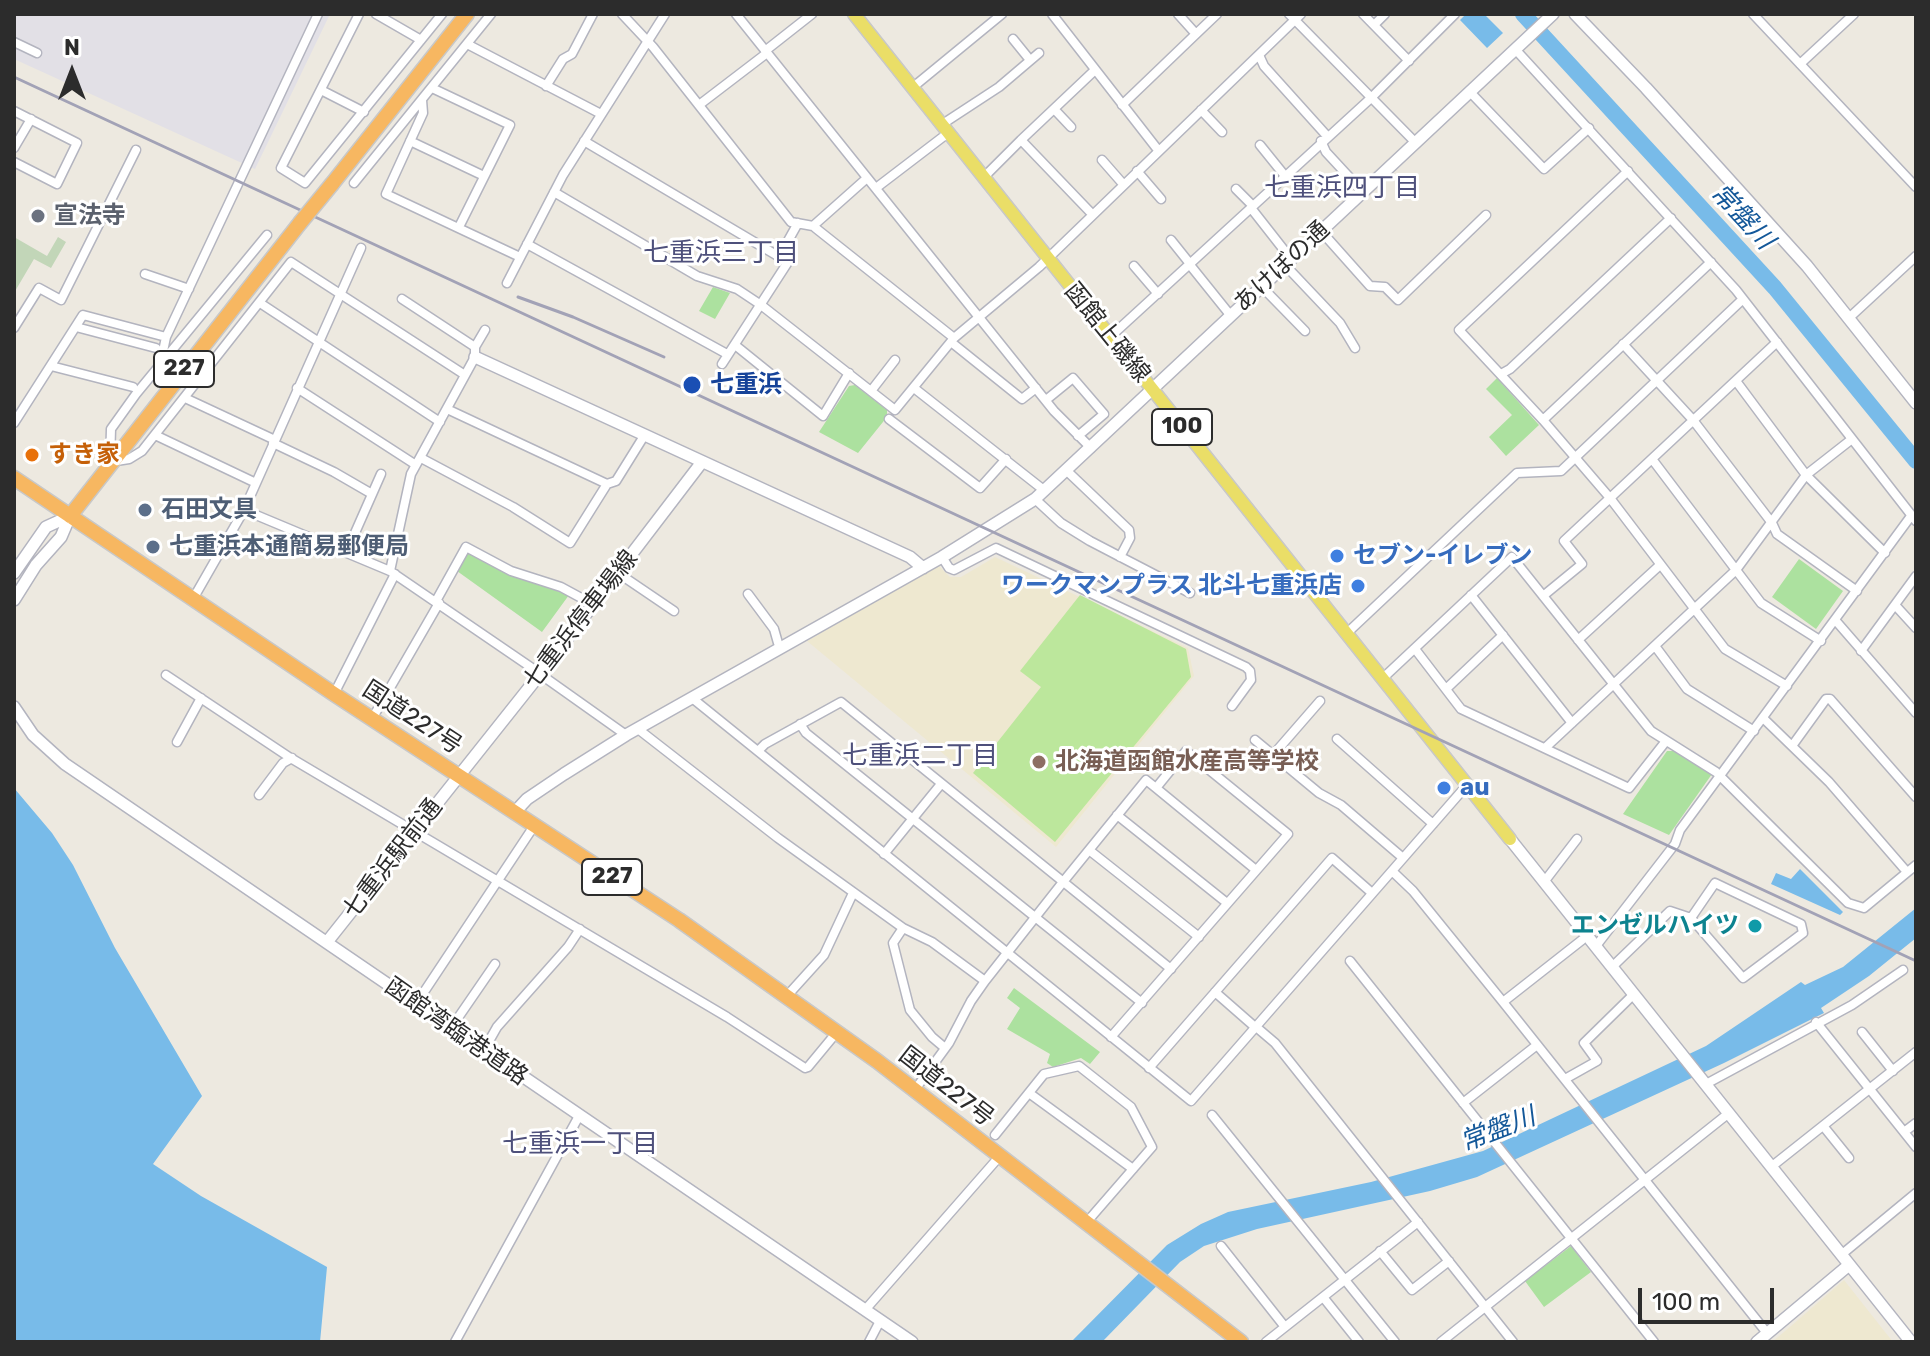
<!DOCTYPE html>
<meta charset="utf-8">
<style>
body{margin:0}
#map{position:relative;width:1930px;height:1356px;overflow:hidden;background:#ede9e0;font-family:Rubik,sans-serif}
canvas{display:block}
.frame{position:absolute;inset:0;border:16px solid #2c2c2c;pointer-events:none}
.north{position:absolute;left:32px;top:32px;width:80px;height:80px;-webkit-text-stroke:6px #fff;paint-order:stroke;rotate:0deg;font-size:22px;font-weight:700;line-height:32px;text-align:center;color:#2c2c2c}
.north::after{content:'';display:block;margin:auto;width:28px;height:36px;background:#2c2c2c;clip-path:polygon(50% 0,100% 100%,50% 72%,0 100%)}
.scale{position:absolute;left:1638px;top:1288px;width:136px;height:36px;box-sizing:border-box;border:4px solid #2c2c2c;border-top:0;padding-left:10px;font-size:24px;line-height:28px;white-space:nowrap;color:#2c2c2c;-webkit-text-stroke:6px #fff;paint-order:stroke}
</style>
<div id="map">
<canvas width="1930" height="1356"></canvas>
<div class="frame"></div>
<div class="north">N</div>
<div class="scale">100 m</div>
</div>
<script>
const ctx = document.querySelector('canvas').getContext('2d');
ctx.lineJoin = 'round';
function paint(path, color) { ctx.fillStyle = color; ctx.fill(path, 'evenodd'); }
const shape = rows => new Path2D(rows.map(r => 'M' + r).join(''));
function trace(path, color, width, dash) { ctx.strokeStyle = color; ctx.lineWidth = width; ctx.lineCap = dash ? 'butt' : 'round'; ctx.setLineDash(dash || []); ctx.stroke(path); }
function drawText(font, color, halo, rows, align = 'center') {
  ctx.font = font + ' Rubik,"Noto Sans JP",sans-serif'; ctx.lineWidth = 6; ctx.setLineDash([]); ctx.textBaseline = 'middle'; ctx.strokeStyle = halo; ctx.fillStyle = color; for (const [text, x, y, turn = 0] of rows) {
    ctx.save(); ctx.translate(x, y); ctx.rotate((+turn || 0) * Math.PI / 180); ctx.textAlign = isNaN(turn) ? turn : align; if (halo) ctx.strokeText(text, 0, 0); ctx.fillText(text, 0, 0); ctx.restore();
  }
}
const industrial = shape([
 [14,14,330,14,255,169,14,59]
]);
const education = shape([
 [995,557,1188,648,1194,676,1056,847,807,641,938,565,950,577,961,577],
 [1844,1280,1893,1342,1772,1342,1791,1326]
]);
const green = shape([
 [713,287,730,293,715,319,699,311],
 [1497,378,1539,425,1506,456,1489,437,1512,415,1486,389],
 [855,385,887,410,887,417,858,453,819,432,849,386],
 [467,551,528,581,569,595,542,632,457,571],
 [1799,559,1843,591,1816,629,1772,597],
 [1667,751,1674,751,1712,774,1669,835,1623,814],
 [1014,988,1100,1052,1090,1064,1081,1058,1053,1067,1047,1063,1050,1054,1007,1029,1020,1008,1007,998],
 [1571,1246,1591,1272,1544,1307,1525,1281]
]);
const cemetery = shape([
 [14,237,47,256,58,237,66,242,51,268,34,259,14,293]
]);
const pitch = shape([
 [1080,595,1186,649,1191,677,1055,842,973,773,1041,687,1020,671]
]);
const water = shape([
 [1466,14,1484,14,1503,33,1487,48,1460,20],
 [14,788,52,833,73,865,115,948,202,1096,153,1164,201,1196,327,1267,320,1342,14,1342],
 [1800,869,1843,912,1840,915,1771,884,1776,873,1791,879],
 [1916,908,1916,938,1869,976,1821,1008,1824,1013,1724,1063,1477,1177,1430,1191,1257,1229,1204,1246,1180,1262,1102,1342,1071,1342,1167,1245,1201,1224,1228,1212,1371,1182,1483,1151,1706,1046,1801,982,1805,985,1843,967]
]);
const river = shape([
 [1523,14,1775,288,1916,461]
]);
const street = shape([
 [359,14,281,168,305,183,442,14],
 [376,14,421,40],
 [622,14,653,47,791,222,813,226,954,338],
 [736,14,1054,411,1091,448],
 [1052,14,1158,150],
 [1178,14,1196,34,1217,14],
 [1289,14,1415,142],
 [1363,14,1409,61],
 [1753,14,1916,187],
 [1374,25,1385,14],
 [1013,39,1030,60],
 [14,42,37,53],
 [467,44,601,114],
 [1515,49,1736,290,1916,521],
 [765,51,812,14],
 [1259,55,1264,66,1327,136],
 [1800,64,1854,14],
 [918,83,1002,14],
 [546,86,563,59,572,54,593,14],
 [432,88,510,125,459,227],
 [321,90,364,112],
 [1470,92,1544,169,1589,128],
 [422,100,423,113,386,194,520,257],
 [699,105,767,53],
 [1122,105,1196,34],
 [1054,109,1071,127],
 [1201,110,1222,132],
 [14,111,77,143,57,184,14,162],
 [941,125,999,87,1039,53],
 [410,141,484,176],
 [584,141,788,262,722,364],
 [1321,141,1326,152,1363,192],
 [1260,145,1285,176],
 [14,148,31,119],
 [1102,160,1123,184],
 [1137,171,1161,199],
 [1628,171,1459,330,1543,420,1610,498,1725,649,1787,686],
 [983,178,1021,140],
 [354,183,491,14],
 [876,188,948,133],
 [1236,189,1253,206],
 [554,192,697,276,737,289,761,305,895,410,954,338,1039,267,1301,14],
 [1251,208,1291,259],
 [1092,214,1021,140,1095,70],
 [813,226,867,178],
 [1321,231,1370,286,1385,287,1398,300,1486,215],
 [267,235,136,394,111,429,110,462,129,459,142,451,291,262,465,375],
 [1171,240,1191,265],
 [527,244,727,354],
 [779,257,798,223],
 [1190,265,1231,316],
 [1285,265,1340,323,1355,348],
 [1134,266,1158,294],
 [145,274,189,289],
 [507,283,563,175,665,14],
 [1262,287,1305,331],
 [260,303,440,422],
 [1850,317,1916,256],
 [76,327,156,348],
 [14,328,39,288,61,300,136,150],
 [1110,337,1371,98,1455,14],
 [951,342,1022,399,1036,388],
 [1623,344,1693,420,1772,523,1777,534,1857,591],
 [735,345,823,416,849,373],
 [475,347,485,330],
 [161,361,166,337,318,14],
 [51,366,133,387],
 [1501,374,1510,369,1671,218],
 [1736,381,1806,475,1885,553],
 [297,388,416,465],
 [914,388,1045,491],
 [871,391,895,360],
 [185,398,275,440],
 [1046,400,1073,378,1104,414,1078,436],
 [889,419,980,488,1006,459],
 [1543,420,1711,262],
 [14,423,83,315,166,337],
 [155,435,256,483],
 [273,443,334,472,372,494],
 [421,458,513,507,570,543,607,484,447,409],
 [1652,459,1761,603,1821,641],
 [1067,471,1129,530,1130,538,1120,557],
 [607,484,616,481,644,436],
 [1035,499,1061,523,1090,541,1190,593],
 [244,510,390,571,532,668],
 [347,551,381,474],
 [942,557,949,568,954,570,996,548,1246,667,1250,671,1251,680,1232,706],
 [390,571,411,474,475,357,475,347,402,299],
 [618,573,674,611],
 [748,594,774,629,778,643],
 [1471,595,1572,723],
 [1543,596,1582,564,1564,541,1777,342],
 [193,599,244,510,361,248],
 [436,601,466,547,511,571,561,587,585,600],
 [1895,605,1916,628],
 [1836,621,1916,713],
 [1346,634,1517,473,1561,471,1743,299],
 [1578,640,1660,565],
 [1655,646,1687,689,1754,731],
 [1415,649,1461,709,1629,788,1666,741],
 [1861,651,1916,576],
 [540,674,626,735],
 [166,675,289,757,727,1017,805,1068,808,1067,837,1032],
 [1382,679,1512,557,1651,731,1716,772,1848,903,1864,908,1916,865],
 [1446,689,1503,635],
 [334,694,395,574],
 [692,698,1191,1101,1467,785],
 [1763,718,1829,782,1907,872],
 [372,719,439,603],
 [800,724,806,733,1142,1003],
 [638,729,778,838,903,928,893,943,910,1010,932,1037,945,1048],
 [1337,739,1433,824],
 [1255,740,1319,793,1341,805,1403,858],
 [177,742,201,698],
 [1792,746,1826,699,1830,699,1916,797],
 [1545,748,1736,570,1806,475,1852,439],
 [758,751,765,744,841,702,1171,969],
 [1273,755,1320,701],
 [1156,788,1256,870],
 [259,795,283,763,292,758],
 [1117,815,1227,903],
 [1089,850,1199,937],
 [884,854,941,784],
 [1392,871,1413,891,1503,1002,1767,1333],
 [1544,882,1577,839],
 [903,928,932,942,985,981],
 [1596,946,1675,844,1680,830,1911,516],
 [1350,961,1654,1342],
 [1612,967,1670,911,1691,918,1743,978,1803,933,1801,924,1715,883,1691,918],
 [1215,992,1255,1027],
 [786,997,824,955,853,893],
 [1503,1002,1582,940],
 [416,1004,534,826],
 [1816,1022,1916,1147],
 [1255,1026,1275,1043,1513,1342],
 [451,1028,495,964],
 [1862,1032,1893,1071],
 [484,1050,497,1027,568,947,580,929],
 [1149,1068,1332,858,1372,893],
 [1565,1079,1597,1061,1584,1043,1634,994],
 [1706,1084,1852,1005,1903,970],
 [914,1091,949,1043,971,1001,985,981,1063,882,1146,780,1156,788,1186,751,1288,834,1111,1037],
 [1029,1093,1133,1169],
 [1463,1103,1537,1045],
 [1212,1115,1395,1342],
 [1824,1127,1849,1158],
 [1904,1132,1916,1123],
 [995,1135,1044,1074,1079,1066,1131,1107,1152,1147,1086,1223],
 [1771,1167,1916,1052],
 [1221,1246,1285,1327],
 [1380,1251,1412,1290,1449,1261],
 [1841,1255,1916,1193],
 [1323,1297,1359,1342],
 [865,1310,999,1157],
 [455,1342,579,1116],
 [869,1342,880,1321],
 [1266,1342,1418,1222],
 [1441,1342,1729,1113]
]);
const secondary = shape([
 [1575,14,1646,88,1807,266,1916,403],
 [475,357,910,557,923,568],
 [14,573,46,527,70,516],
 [14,600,36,565,61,537,70,516],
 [14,707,33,735,65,764,912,1342],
 [514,813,527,799,564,774,626,735,942,557,1035,499,1553,14],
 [1510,839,1911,1342],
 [327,942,540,674,702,462],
 [1757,1342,1849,1265]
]);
const primary = shape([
 [854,14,1510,839]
]);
const highway = shape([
 [332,184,467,14],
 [14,478,334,694,679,920,877,1061,1241,1342],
 [70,516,300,223]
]);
const rail = shape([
 [14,77,1916,961],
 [518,297,573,317,664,357]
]);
const highwayBridge = shape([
 [300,223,332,184]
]);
const markers = [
 [38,216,8,"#6b7280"],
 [692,385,10,"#1a4fb4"],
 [32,455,8,"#e8710a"],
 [145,510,8,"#5c6f8a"],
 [153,547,8,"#5c6f8a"],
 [1337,556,8,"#3f7fe0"],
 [1358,586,8,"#3f7fe0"],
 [1039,762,8,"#8d6e63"],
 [1444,788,8,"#3f7fe0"],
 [1755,926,8,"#0f9aa8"]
];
const shields = [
 [184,369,60],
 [1182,427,60],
 [612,877,60]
];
const shieldNames = [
 ["227",184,369],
 ["100",1182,427],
 ["227",612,877]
];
const worshipNames = [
 ["宣法寺",54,216]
];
const streetNames = [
 ["あけぼの通",1282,267,-43],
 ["函館上磯線",1107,333,51],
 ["七重浜停車場線",581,620,-52],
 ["国道227号",412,718,33],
 ["七重浜駅前通",393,859,-52],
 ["函館湾臨港道路",456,1032,35],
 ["国道227号",946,1087,38]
];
const transitNames = [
 ["七重浜",710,385]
];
const foodNames = [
 ["すき家",48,455]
];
const serviceNames = [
 ["石田文具",161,510],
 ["七重浜本通簡易郵便局",169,547]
];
const shopNames = [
 ["セブン-イレブン",1353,556],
 ["ワークマンプラス 北斗七重浜店",1342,586,"right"],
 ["au",1460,788]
];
const educationNames = [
 ["北海道函館水産高等学校",1055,762]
];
const cultureNames = [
 ["エンゼルハイツ",1739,926]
];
const neighbourhoodNames = [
 ["七重浜四丁目",1342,188],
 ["七重浜三丁目",721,253],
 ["七重浜二丁目",920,756],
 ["七重浜一丁目",580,1144]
];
const waterNames = [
 ["常盤川",1742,217,47],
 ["常盤川",1498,1130,-21]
];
paint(industrial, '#e2e0e6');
paint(education, '#eee8d0');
paint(green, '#ace19f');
paint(cemetery, '#c2d6b8');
paint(pitch, '#bce79c');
paint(water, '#78bbe9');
trace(river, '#78bbe9', 16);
trace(street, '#b3b4bf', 11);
trace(secondary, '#b3b4bf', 14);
trace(primary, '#c8c8c8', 15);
trace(highway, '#c8c8c8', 17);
trace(street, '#fff', 8);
trace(secondary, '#fff', 11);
trace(primary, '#eade67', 12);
trace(highway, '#f7b761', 14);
trace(rail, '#a2a2b6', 3);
trace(highwayBridge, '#c8c8c8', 17, []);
trace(highwayBridge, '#f7b761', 14);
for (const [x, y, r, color] of markers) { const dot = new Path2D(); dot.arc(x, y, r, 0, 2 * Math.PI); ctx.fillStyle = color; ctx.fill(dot); trace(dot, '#fff', 3); }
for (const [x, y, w] of shields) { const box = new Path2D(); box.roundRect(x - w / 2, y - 18, w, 36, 6); ctx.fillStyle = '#fff'; ctx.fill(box); trace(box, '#2c2c2c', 2); }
drawText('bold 22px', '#2c2c2c', null, shieldNames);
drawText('bold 24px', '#5b616d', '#fff', worshipNames, 'left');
drawText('24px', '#2c2c2c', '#fff', streetNames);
drawText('bold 24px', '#164399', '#fff', transitNames, 'left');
drawText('bold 24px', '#c56008', '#fff', foodNames, 'left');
drawText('bold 24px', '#4e5e75', '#fff', serviceNames, 'left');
drawText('bold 24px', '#366cbe', '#fff', shopNames, 'left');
drawText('bold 24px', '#785e54', '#fff', educationNames, 'left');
drawText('bold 24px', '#0d838f', '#fff', cultureNames, 'right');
drawText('26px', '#4e507b', '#fff', neighbourhoodNames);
drawText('italic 26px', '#145899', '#fff', waterNames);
</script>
